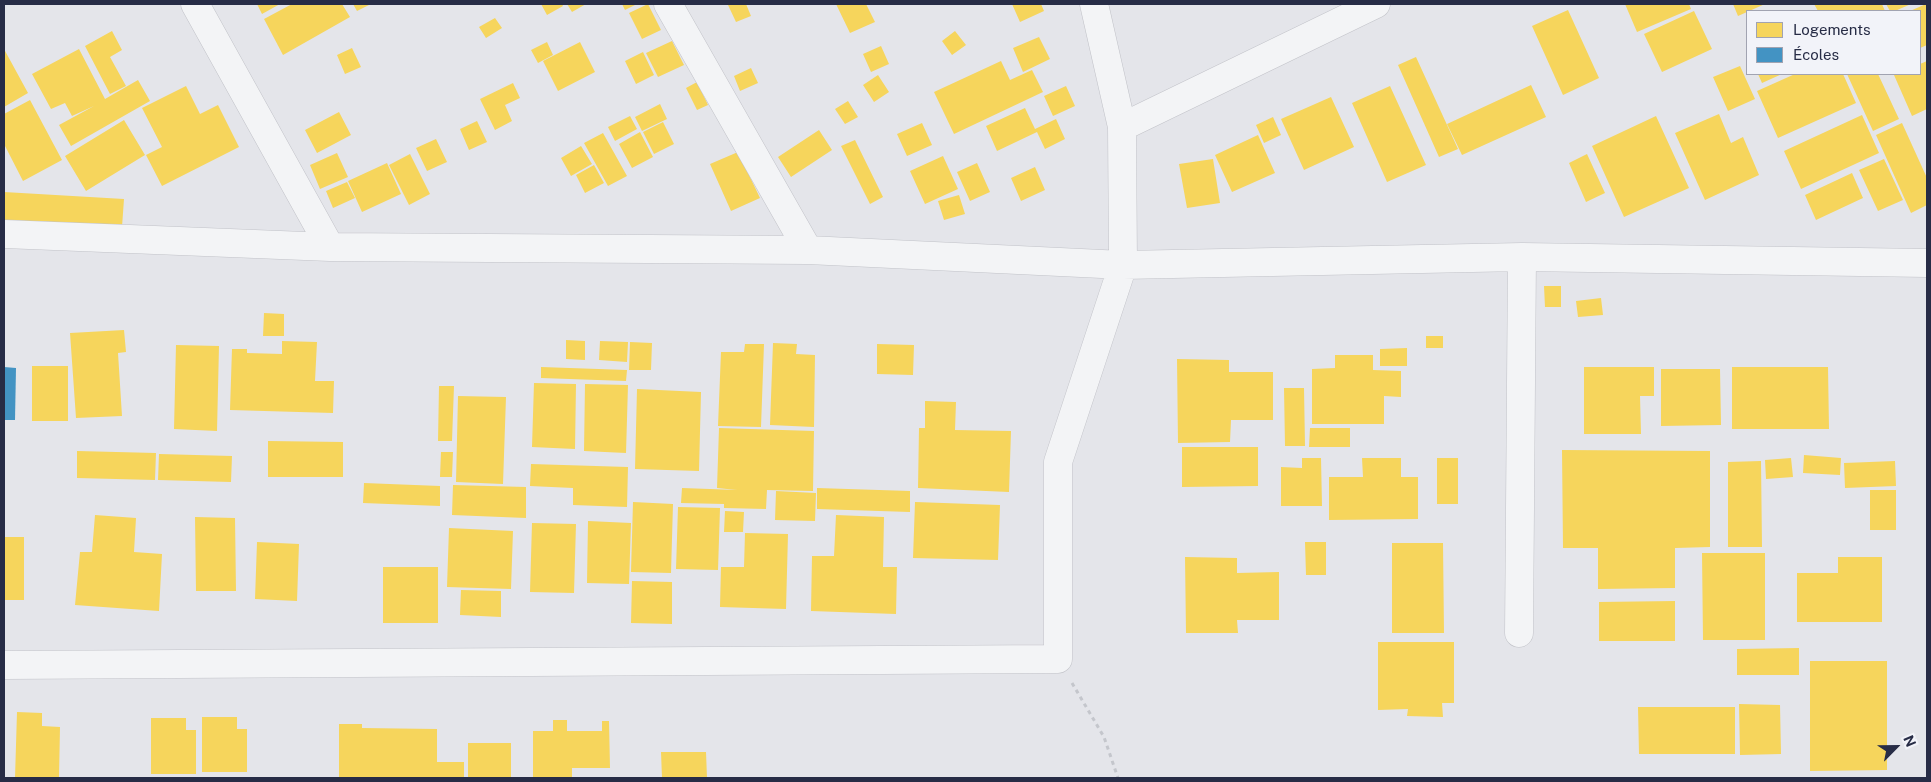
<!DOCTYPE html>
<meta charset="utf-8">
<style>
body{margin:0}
#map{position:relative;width:1931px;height:782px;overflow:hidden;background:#e4e5ea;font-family:"Public Sans",sans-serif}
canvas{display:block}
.frame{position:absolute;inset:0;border:5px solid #272c46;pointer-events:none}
.legend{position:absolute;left:1746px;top:10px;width:175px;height:65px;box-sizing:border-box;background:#f2f3f9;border:1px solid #a1a3b1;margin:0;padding:6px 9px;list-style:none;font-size:15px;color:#272c46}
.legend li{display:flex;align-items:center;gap:10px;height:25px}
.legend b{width:25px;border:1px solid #a1a3b1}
.north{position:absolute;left:1871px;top:722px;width:50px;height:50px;-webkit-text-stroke:4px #f2f3f9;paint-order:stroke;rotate:67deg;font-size:14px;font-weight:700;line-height:20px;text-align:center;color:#272c46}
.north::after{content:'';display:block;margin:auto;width:18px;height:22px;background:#272c46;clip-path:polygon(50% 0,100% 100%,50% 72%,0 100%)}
</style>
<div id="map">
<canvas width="1931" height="782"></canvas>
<div class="frame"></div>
<ul class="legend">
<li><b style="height:14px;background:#f6d55c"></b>Logements</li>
<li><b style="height:14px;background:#4393c3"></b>Écoles</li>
</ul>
<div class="north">N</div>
</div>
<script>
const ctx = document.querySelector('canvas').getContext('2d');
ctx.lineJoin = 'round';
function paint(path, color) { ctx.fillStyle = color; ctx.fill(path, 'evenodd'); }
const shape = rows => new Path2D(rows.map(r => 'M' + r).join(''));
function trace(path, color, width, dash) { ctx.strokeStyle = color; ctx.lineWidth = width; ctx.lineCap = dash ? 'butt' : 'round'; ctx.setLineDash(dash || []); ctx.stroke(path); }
const homes = shape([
 [257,4,280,4,262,14],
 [292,4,342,4,350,17,283,55,264,19],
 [353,4,371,4,357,11],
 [541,4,562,4,563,6,547,15],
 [567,4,586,4,572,12],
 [622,4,637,4,625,10],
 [648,4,661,30,642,39,629,13],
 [731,4,746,4,751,16,736,22,728,5],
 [836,4,866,4,875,22,850,33],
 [1012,4,1041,4,1044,11,1020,22],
 [1625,4,1689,4,1691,9,1637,32],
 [1733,4,1765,4,1738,16],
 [1814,4,1882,4,1885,11,1818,11],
 [1886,4,1911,4,1895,11,1890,11],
 [1926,4,1927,45,1920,48,1920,11,1910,11],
 [1568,10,1599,78,1563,95,1532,26],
 [1694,11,1712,49,1662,72,1644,34],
 [495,18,502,28,486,38,479,27],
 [112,31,122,50,110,57,126,86,110,94,85,46],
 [955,31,966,45,952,55,942,41],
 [1039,37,1050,59,1023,72,1013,48],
 [672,41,684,65,658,77,646,53],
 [547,42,553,55,538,63,531,50],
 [580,42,595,72,558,91,543,61],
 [881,46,889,64,871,72,863,54],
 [352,48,361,67,345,74,337,55],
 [4,49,28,93,4,107],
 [79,49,105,99,138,80,150,101,71,146,59,125,94,106,72,116,65,103,51,109,32,74],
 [643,52,654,75,636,84,625,61],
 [1416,57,1458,149,1439,157,1398,65],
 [1001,61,1010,80,1032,70,1043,92,954,134,934,92],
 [1927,61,1927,109,1912,116,1894,75,1898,74,1920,74,1920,64],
 [1740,66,1755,99,1728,111,1713,77],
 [751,68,758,83,740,91,734,76],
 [1758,74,1782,74,1762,83],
 [1795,74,1843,74,1856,103,1778,138,1757,91],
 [1847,74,1878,74,1899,119,1873,131],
 [878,75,889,92,874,102,863,85],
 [697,82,708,105,697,110,686,88],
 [513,83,520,98,505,105,512,121,495,130,480,99],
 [1531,85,1546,117,1462,155,1447,124],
 [186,86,200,114,218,105,239,147,162,186,146,155,162,147,142,108],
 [1066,86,1075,106,1053,116,1044,96],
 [1390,86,1426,165,1387,182,1352,103],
 [1331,97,1354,147,1304,170,1281,119],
 [30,100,62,160,23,181,4,144,4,114],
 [848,101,858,117,845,124,835,109],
 [660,104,667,119,642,131,635,117],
 [1025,108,1035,129,1056,119,1065,139,1045,149,1037,132,997,151,986,126],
 [339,112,351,135,317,153,305,130],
 [1719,114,1731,143,1743,137,1759,175,1705,200,1675,133],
 [1862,115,1879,153,1801,189,1784,151],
 [630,116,637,129,615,141,608,127],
 [1656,116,1689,188,1624,217,1592,146],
 [1273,117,1281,135,1264,143,1256,125],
 [124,120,145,155,86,191,65,156],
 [477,121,487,142,469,150,460,129],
 [663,122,674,144,654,154,643,132],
 [922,123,932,145,907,156,897,134],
 [1902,123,1927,178,1927,205,1911,213,1876,135],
 [819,130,832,150,791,177,778,157],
 [640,132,653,157,632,168,619,144],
 [603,133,627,176,608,186,584,143],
 [1258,135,1275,173,1232,192,1215,155],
 [436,139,447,162,427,171,416,148],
 [855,140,883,197,870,204,841,146],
 [581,146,592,164,571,176,561,158],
 [738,152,760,198,731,211,710,164],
 [337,153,348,177,320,189,310,165],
 [410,154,430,194,409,205,389,165],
 [1587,154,1605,193,1586,202,1569,163],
 [943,156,958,189,925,204,910,171],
 [1213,159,1220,203,1187,208,1179,164],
 [1884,159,1903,200,1878,211,1859,170],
 [387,163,401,194,362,212,348,181],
 [977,163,990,192,970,201,957,172],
 [594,165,604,183,585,193,576,175],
 [1035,167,1045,190,1021,201,1011,178],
 [1852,173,1863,198,1816,220,1805,195],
 [347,182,355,198,333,208,326,191],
 [4,192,124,199,122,227,4,220],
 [959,195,965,214,944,220,938,201],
 [1544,286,1561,286,1561,307,1545,307],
 [1601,298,1603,315,1578,317,1576,301],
 [264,313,284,314,284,336,263,336],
 [124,330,126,352,118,353,122,416,76,418,70,333],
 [1426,336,1443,336,1443,348,1426,348],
 [566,340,585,341,585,360,566,359],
 [282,341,317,342,315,381,334,381,333,413,230,410,232,349,247,349,247,353,282,354],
 [600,341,628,342,627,362,599,360],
 [630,342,652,343,651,370,629,370],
 [773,343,797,344,796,354,815,355,814,427,770,425],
 [745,344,764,344,761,427,718,426,721,352,744,352],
 [877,344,914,345,913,375,877,374],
 [176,345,219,346,217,431,174,429],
 [1407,348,1407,366,1380,366,1380,349],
 [1335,355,1373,355,1373,370,1401,371,1401,397,1384,396,1384,424,1312,424,1312,369,1335,368],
 [1177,359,1229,360,1229,372,1273,372,1273,420,1231,420,1230,442,1178,443],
 [32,366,68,366,68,421,32,421],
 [541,367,627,370,626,381,541,378],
 [1584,367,1654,367,1654,396,1640,396,1641,434,1584,434],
 [1732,367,1828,367,1829,429,1732,429],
 [1661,369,1720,369,1721,425,1661,426],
 [534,383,576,384,575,449,532,447],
 [585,384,628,385,626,453,584,451],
 [439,386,454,386,452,441,438,441],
 [1284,388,1304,388,1305,446,1285,446],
 [637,389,701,392,699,471,635,469],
 [458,396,506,397,503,484,456,482],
 [925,401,956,402,955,430,1011,431,1009,492,918,488,919,428,925,428],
 [719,428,814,431,813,491,767,490,766,509,724,508,724,504,681,503,682,488,737,490,717,488],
 [1310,428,1350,428,1350,447,1309,447],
 [268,441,343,442,343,477,268,477],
 [1182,447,1258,447,1258,486,1182,487],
 [1562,450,1710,451,1710,547,1675,548,1675,588,1598,589,1598,548,1563,548],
 [77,451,156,453,155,480,77,478],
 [441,452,453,452,452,477,440,477],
 [159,454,232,456,231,482,158,480],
 [1804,455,1841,458,1840,475,1803,473],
 [1302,458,1321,458,1322,506,1281,506,1281,467,1302,468],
 [1362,458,1401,458,1401,477,1418,477,1418,519,1329,520,1329,477,1363,477],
 [1437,458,1458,458,1458,504,1437,504],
 [1791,458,1793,477,1766,479,1765,460],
 [1761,461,1762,547,1728,547,1728,462],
 [1895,461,1896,486,1845,488,1844,463],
 [531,464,628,467,627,507,573,505,573,488,530,486],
 [364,483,440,486,440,506,363,503],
 [453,485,526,487,526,518,452,515],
 [817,488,910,491,910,512,817,509],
 [1870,490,1896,490,1896,530,1870,530],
 [776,491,816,493,815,521,775,520],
 [633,502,673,504,671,573,631,572],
 [915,502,1000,505,998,560,913,558],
 [678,507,720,508,718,570,676,569],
 [725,511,744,512,743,532,724,532],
 [95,515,136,518,134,552,162,554,159,611,75,605,80,552,92,552],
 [836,515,884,517,883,567,897,567,896,614,811,611,812,556,834,556],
 [195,517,235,518,236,591,196,591],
 [588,521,631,523,629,584,587,583],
 [532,523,576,524,574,593,530,592],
 [449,528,513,531,511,589,447,587],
 [745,533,788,534,786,609,720,607,721,567,744,567],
 [4,537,24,537,24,600,4,600],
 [257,542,299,544,297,601,255,599],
 [1305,542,1326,542,1326,575,1306,575],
 [1392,543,1443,543,1444,633,1392,633],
 [1702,553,1765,553,1765,640,1703,640],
 [1185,557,1237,558,1237,573,1279,572,1279,620,1237,620,1238,633,1186,633],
 [1838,557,1882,557,1882,622,1797,622,1797,573,1838,573],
 [383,567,438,567,438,623,383,623],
 [632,581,672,582,672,624,631,623],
 [461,590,501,591,501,617,460,615],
 [1675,601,1675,641,1599,641,1599,602],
 [1378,642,1454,642,1454,703,1442,703,1443,717,1407,716,1408,709,1378,710],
 [1799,648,1799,675,1737,675,1737,649],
 [1810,661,1887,661,1887,770,1810,771],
 [1739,704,1780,705,1781,754,1740,755],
 [1638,707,1735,707,1735,754,1639,754],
 [17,712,42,713,42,726,60,727,59,778,15,778],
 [202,717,237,717,237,729,247,729,247,772,202,772],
 [151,718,186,718,186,730,196,730,196,774,151,774],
 [553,720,567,720,567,731,602,731,602,721,609,721,610,768,572,768,572,778,533,778,533,731,553,731],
 [339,724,362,724,362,728,437,729,437,762,464,762,464,778,339,778],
 [468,743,511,743,511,778,468,778],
 [661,752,706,752,707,778,662,778]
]);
const schools = shape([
 [4,367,16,368,15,420,4,420]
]);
const path = shape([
 [1072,683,1104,737,1118,778]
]);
const minor = shape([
 [195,4,330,247],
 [668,4,808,250],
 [1122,127,1376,4],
 [4,234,330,247,808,250,1123,265,1522,257,1927,263],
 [1519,633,1522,257],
 [4,665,1058,659,1058,462,1123,265,1122,127,1094,4]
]);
paint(homes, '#f6d55c');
paint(schools, '#4393c3');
trace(minor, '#c1c2c8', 29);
trace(path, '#c4c6cc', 3, [4, 4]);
trace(minor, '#f3f4f6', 28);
</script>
